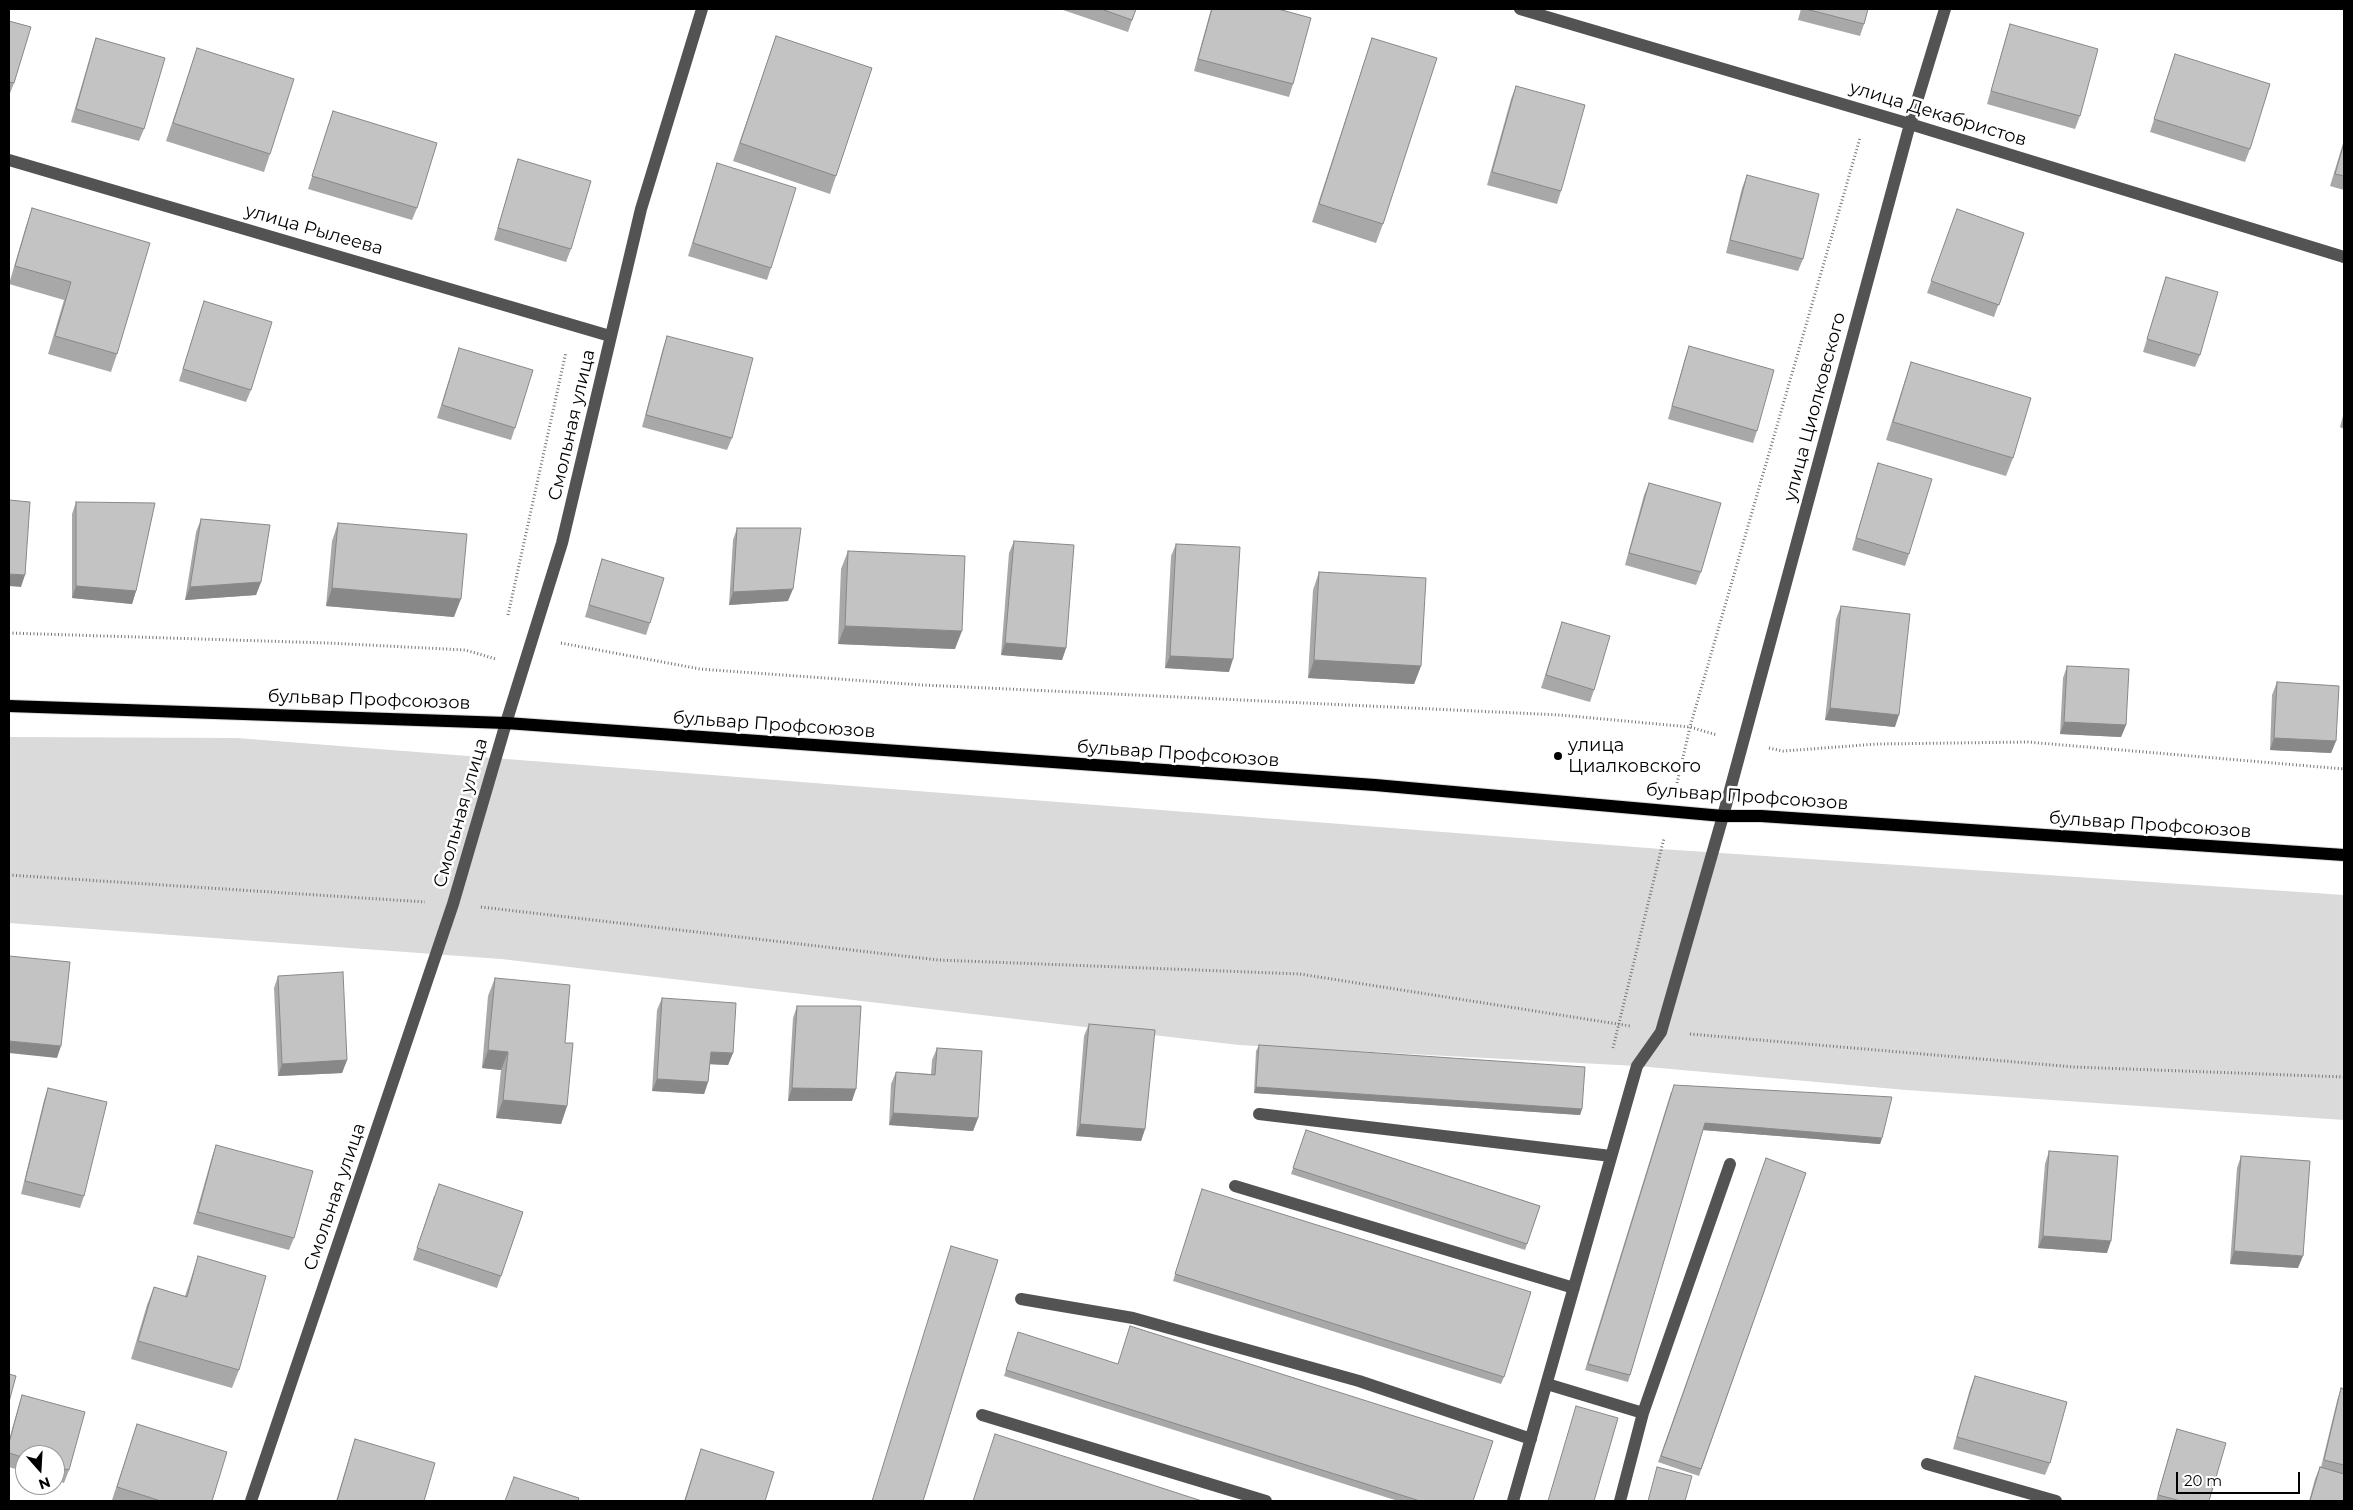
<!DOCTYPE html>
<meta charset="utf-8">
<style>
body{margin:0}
#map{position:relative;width:2353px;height:1510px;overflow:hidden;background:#fff;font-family:Montserrat,sans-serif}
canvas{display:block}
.frame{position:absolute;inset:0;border:10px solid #000;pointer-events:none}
.north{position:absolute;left:15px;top:1445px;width:50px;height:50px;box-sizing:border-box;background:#fff;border:1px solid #999;border-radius:50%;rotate:161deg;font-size:14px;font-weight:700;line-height:20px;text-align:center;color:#000}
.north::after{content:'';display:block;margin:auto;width:18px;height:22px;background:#000;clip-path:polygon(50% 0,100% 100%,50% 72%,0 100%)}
.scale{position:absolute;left:2176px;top:1472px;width:124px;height:22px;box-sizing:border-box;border:2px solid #000;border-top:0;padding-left:6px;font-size:15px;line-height:18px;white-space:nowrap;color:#000;-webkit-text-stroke:4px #fff;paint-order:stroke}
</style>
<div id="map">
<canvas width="2353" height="1510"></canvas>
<div class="frame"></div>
<div class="north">N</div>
<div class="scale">20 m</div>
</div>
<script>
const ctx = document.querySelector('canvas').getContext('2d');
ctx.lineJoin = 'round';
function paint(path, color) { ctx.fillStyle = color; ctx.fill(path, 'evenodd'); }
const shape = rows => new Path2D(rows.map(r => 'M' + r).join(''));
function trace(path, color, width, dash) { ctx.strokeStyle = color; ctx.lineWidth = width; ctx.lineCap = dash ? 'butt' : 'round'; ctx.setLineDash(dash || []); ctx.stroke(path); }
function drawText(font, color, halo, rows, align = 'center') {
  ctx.font = font + ' Montserrat,sans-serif'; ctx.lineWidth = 5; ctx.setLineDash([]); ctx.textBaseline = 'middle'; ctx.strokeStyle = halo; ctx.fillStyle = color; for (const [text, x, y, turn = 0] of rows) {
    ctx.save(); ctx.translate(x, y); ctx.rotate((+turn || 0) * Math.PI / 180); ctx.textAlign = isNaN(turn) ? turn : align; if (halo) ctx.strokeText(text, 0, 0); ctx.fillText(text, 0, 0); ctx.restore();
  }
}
const green = shape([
 [9,737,237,738,1661,849,2344,895,2344,1120,1906,1090,1637,1066,1239,1045,501,959,9,923]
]);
const path = shape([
 [508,615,566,352],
 [9,633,328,643,465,650,496,659],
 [561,643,700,669,923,685,1560,715,1690,727,1717,735],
 [1769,748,1783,751,1878,744,2028,742,2344,769],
 [1677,783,1690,727,1860,138],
 [9,875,425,902],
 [481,907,938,960,1300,974,1630,1026],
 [1690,1034,2074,1067,2344,1077],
 [1613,1048,1664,838]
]);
const minor = shape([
 [1520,9,1910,124,2344,257],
 [9,160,610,336],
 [1259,1114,1611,1156],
 [1235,1186,1574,1288],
 [1021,1299,1133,1318,1359,1381,1531,1439],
 [1547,1384,1643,1413],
 [982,1415,1266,1501],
 [1927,1464,2056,1501],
 [251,1501,453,904,506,723,562,543,641,209,702,9],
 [1513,1501,1637,1066,1661,1032,1723,816,1910,124,1945,9],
 [1620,1501,1643,1413,1730,1164]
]);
const major = shape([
 [9,706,506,723,1375,785,1723,816,1761,816,2344,855]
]);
const wall = shape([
 [1060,9,1136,9,1128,32],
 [1211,9,1278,9,1293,84,1289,97,1194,71],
 [1801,9,1868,9,1864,24,1860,36,1798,20],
 [9,21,14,83,9,96],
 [2010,24,2080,116,2075,129,1987,104,2006,37],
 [776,36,836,176,830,194,733,161],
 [96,38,144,129,139,141,71,122,92,50],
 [1372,38,1383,224,1376,243,1312,222],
 [197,48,270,154,264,172,166,141],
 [2175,54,2250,149,2245,162,2150,132],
 [1516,86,1561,191,1557,204,1487,185,1511,99],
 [333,111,417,208,412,220,308,189],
 [2344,140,2344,190,2330,186],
 [518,159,571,249,566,262,494,240,514,172],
 [717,163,771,268,767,280,688,256],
 [1747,175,1803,259,1798,271,1726,253,1742,188],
 [32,208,117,354,111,372,48,354,64,300,9,284,26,226],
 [1957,209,2024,233,1994,317,1927,293],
 [2166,277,2200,355,2195,367,2143,352,2162,289],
 [204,301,251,390,246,402,179,381],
 [667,336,732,438,727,450,642,427,663,348],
 [1689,346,1757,431,1753,443,1668,419,1685,358],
 [459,348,515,428,511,440,437,418],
 [1911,362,2013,458,2006,476,1886,440,1905,380],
 [2344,412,2344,429,2340,427],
 [1878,463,1909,554,1905,566,1852,550,1874,476],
 [1649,483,1701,572,1696,585,1625,565,1644,495],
 [76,502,136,591,132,604,72,598,72,514],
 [201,519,261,582,256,595,185,600,196,532],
 [338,523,454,617,326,606,332,541],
 [737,528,788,601,729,605,733,540],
 [1014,541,1066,648,1062,660,1001,655,1009,553],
 [1176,544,1229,672,1165,668,1171,556],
 [848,551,955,649,838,644,841,569],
 [602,559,650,623,646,635,585,617,598,572],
 [1319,572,1421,666,1414,684,1308,678,1313,590],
 [1841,606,1895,727,1825,720,1836,619],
 [1562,622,1594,690,1590,702,1541,688],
 [2067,666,2126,725,2121,737,2060,734,2063,678],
 [2277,682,2336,741,2331,753,2270,750,2272,695],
 [278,976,347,1060,342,1073,278,1076,274,988],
 [495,978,565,1043,567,1106,561,1124,496,1118,501,1070,482,1068,488,996],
 [662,998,733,1053,728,1065,710,1064,708,1082,704,1094,652,1091,657,1010],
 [797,1006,852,1101,788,1101,793,1018],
 [1089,1024,1145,1129,1141,1141,1076,1136,1084,1036],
 [1259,1045,1582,1109,1580,1115,1254,1093,1256,1051],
 [937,1048,978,1118,973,1131,889,1125,891,1084,896,1072,931,1074,932,1060],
 [48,1088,84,1196,80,1208,21,1194,44,1100],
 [1671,1092,1882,1138,1880,1144,1703,1130,1628,1382,1585,1370],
 [1306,1130,1540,1206,1525,1250,1291,1174],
 [216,1145,294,1238,289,1250,193,1224,212,1157],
 [2049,1151,2107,1253,2038,1248,2045,1164],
 [2241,1156,2298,1268,2230,1264,2237,1168],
 [1766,1158,1806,1173,1699,1476,1658,1462],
 [1200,1195,1504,1377,1501,1384,1173,1281],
 [434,1196,523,1212,497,1288,413,1260],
 [198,1256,239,1370,232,1388,131,1359,147,1305,154,1287,185,1296,192,1275],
 [1016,1338,1473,1501,1398,1501,1004,1376],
 [1975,1376,2050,1463,2045,1475,1953,1449,1970,1389],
 [2341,1388,2344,1389,2344,1501,2309,1501,2315,1479,2320,1467,2321,1467,2337,1401],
 [22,1395,69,1470,64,1483,55,1480,55,1455,25,1455,25,1472,9,1467,9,1440,18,1408],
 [137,1424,212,1501,118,1501,112,1500],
 [2177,1429,2209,1501,2156,1501,2173,1442],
 [355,1439,424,1501,336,1501],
 [701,1449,765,1501,684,1501]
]);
const shadedWall = shape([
 [9,574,25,575,21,587,9,586],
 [261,582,256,595,185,600,190,587],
 [76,586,136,591,132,604,72,598],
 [332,588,461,599,454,617,326,606],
 [793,589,788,601,729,605,733,592],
 [845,626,962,631,955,649,838,644],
 [1005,643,1066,648,1062,660,1001,655],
 [1170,656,1233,659,1229,672,1165,668],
 [1314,660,1421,666,1414,684,1308,678],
 [1830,708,1899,715,1895,727,1825,720],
 [2064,722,2126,725,2121,737,2060,734],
 [2274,738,2336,741,2331,753,2270,750],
 [9,1041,61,1046,57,1058,9,1053],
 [488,1050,508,1052,501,1070,482,1068],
 [711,1052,733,1053,728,1065,706,1064],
 [347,1060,342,1073,278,1076,282,1064],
 [657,1079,708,1082,704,1094,652,1091],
 [1256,1087,1582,1109,1580,1115,1254,1093],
 [792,1088,856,1089,852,1101,788,1101],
 [503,1100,567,1106,561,1124,496,1118],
 [893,1113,978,1118,973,1131,889,1125],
 [1705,1123,1882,1138,1880,1144,1702,1130],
 [1080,1124,1145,1129,1141,1141,1076,1136],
 [2043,1236,2111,1241,2107,1253,2038,1248],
 [2234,1251,2303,1256,2298,1268,2230,1264]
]);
const building = shape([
 [1101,9,1136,9,1132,20,1101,9],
 [1212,9,1278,9,1311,18,1293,84,1198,59,1212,9],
 [1806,9,1868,9,1864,24,1806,9],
 [9,21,31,27,14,83,9,82,9,21],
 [2010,24,2098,49,2080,116,1991,91,2010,24],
 [776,36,872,68,836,176,740,143,776,36],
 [96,38,165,58,144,129,76,109,96,38],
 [1372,38,1437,58,1383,224,1319,204,1372,38],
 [197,48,294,79,270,154,173,123,197,48],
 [2175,54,2270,84,2250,149,2154,119,2175,54],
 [1516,86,1585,105,1561,191,1492,172,1516,86],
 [333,111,437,143,417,208,312,176,333,111],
 [2344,143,2344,176,2335,174,2344,143],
 [518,159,591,181,571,249,498,228,518,159],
 [717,163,796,188,771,268,693,243,717,163],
 [1747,175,1819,194,1803,259,1730,240,1747,175],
 [32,208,150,243,117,354,55,336,71,282,15,266,32,208],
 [1957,209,2024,233,1999,305,1931,281,1957,209],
 [2166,277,2218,292,2200,355,2147,339,2166,277],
 [204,301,272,322,251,390,183,369,204,301],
 [667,336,753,358,732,438,646,415,667,336],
 [1689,346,1774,370,1757,431,1672,406,1689,346],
 [459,348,533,370,515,428,442,405,459,348],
 [1911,362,2031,398,2013,458,1893,422,1911,362],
 [1878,463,1932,479,1909,554,1856,538,1878,463],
 [1649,483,1721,503,1701,572,1629,553,1649,483],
 [9,500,30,502,25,575,9,574,9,500],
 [76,502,155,503,136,591,76,586,76,502],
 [201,519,270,525,261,582,190,587,201,519],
 [338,523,467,534,461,599,332,588,338,523],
 [737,528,801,528,793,589,733,592,737,528],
 [1014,541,1074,545,1066,648,1005,643,1014,541],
 [1176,544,1240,547,1233,659,1170,656,1176,544],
 [848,551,965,556,962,631,845,626,848,551],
 [602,559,664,578,650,623,589,605,602,559],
 [1319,572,1426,578,1421,666,1314,660,1319,572],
 [1841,606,1910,614,1899,715,1830,708,1841,606],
 [1562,622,1610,636,1594,690,1546,675,1562,622],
 [2067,666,2129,669,2126,725,2064,722,2067,666],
 [2277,682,2339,686,2336,741,2274,738,2277,682],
 [9,956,70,962,61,1046,9,1041,9,956],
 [343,972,347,1060,282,1064,278,976,343,972],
 [495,978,570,985,565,1043,573,1043,567,1106,503,1100,508,1052,488,1050,495,978],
 [662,998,736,1003,733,1053,711,1052,708,1082,657,1079,662,998],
 [797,1006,861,1006,856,1089,792,1088,797,1006],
 [1089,1024,1155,1030,1145,1129,1080,1124,1089,1024],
 [1259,1045,1585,1067,1582,1109,1256,1087,1259,1045],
 [937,1048,982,1051,978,1118,893,1113,896,1072,935,1075,937,1048],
 [1674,1085,1892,1097,1882,1138,1705,1123,1630,1375,1588,1364,1674,1085],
 [48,1088,107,1102,84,1196,25,1181,48,1088],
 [1306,1130,1540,1206,1527,1244,1293,1168,1306,1130],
 [216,1145,313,1171,294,1238,198,1212,216,1145],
 [2049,1151,2118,1156,2111,1241,2043,1236,2049,1151],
 [2241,1156,2310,1161,2303,1256,2234,1251,2241,1156],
 [1766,1158,1806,1173,1701,1469,1661,1456,1766,1158],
 [439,1184,523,1212,501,1276,417,1248,439,1184],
 [1202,1189,1531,1292,1504,1377,1175,1274,1202,1189],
 [951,1246,998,1260,923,1501,872,1501,951,1246],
 [198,1256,266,1276,239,1370,138,1341,154,1287,187,1297,198,1256],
 [1130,1326,1493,1441,1473,1501,1420,1501,1006,1370,1018,1332,1118,1364,1130,1326],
 [9,1374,16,1376,9,1402,9,1374],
 [1975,1376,2067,1402,2050,1463,1957,1437,1975,1376],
 [2341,1388,2344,1389,2344,1465,2324,1460,2341,1388],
 [22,1395,85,1412,69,1470,55,1466,55,1455,25,1455,25,1458,9,1453,9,1443,22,1395],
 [1576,1406,1618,1418,1594,1501,1548,1501,1576,1406],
 [137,1424,227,1452,212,1501,161,1501,117,1487,137,1424],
 [2177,1429,2226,1443,2209,1501,2181,1501,2158,1495,2177,1429],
 [995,1434,1202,1501,973,1501,995,1434],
 [355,1439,435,1463,424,1501,337,1501,355,1439],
 [701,1449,774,1472,765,1501,685,1501,701,1449],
 [1657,1467,1692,1476,1685,1501,1648,1501,1657,1467],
 [2320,1467,2344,1474,2344,1501,2310,1501,2320,1467],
 [514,1477,579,1498,578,1501,505,1501,514,1477]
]);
const markers = [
 [1558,756,5,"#000"]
];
const streetNames = [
 ["улица Декабристов",1938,114,17],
 ["улица Рылеева",314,230,16],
 ["улица Циолковского",1815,407,-75],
 ["Смольная улица",572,425,-77],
 ["бульвар Профсоюзов",369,700,2],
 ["бульвар Профсоюзов",774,725,4],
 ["бульвар Профсоюзов",1178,754,4],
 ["бульвар Профсоюзов",1747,797,4],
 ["Смольная улица",461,813,-74],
 ["бульвар Профсоюзов",2150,825,4],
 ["Смольная улица",335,1197,-71]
];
const poiNames = [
 ["улица",1568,746],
 ["Циалковского",1568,767]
];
paint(green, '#dadada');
trace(major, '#dbdbdb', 14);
trace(path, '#757575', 3, [1, 2.5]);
trace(minor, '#535353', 12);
trace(major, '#000', 12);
paint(wall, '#a8a8a8');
paint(shadedWall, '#888');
paint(building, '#c3c3c3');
trace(building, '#888', 1);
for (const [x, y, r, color] of markers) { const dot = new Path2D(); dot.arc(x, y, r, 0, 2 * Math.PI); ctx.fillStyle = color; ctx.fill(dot); trace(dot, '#fff', 2); }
drawText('18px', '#000', '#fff', streetNames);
drawText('18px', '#000', '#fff', poiNames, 'left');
</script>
